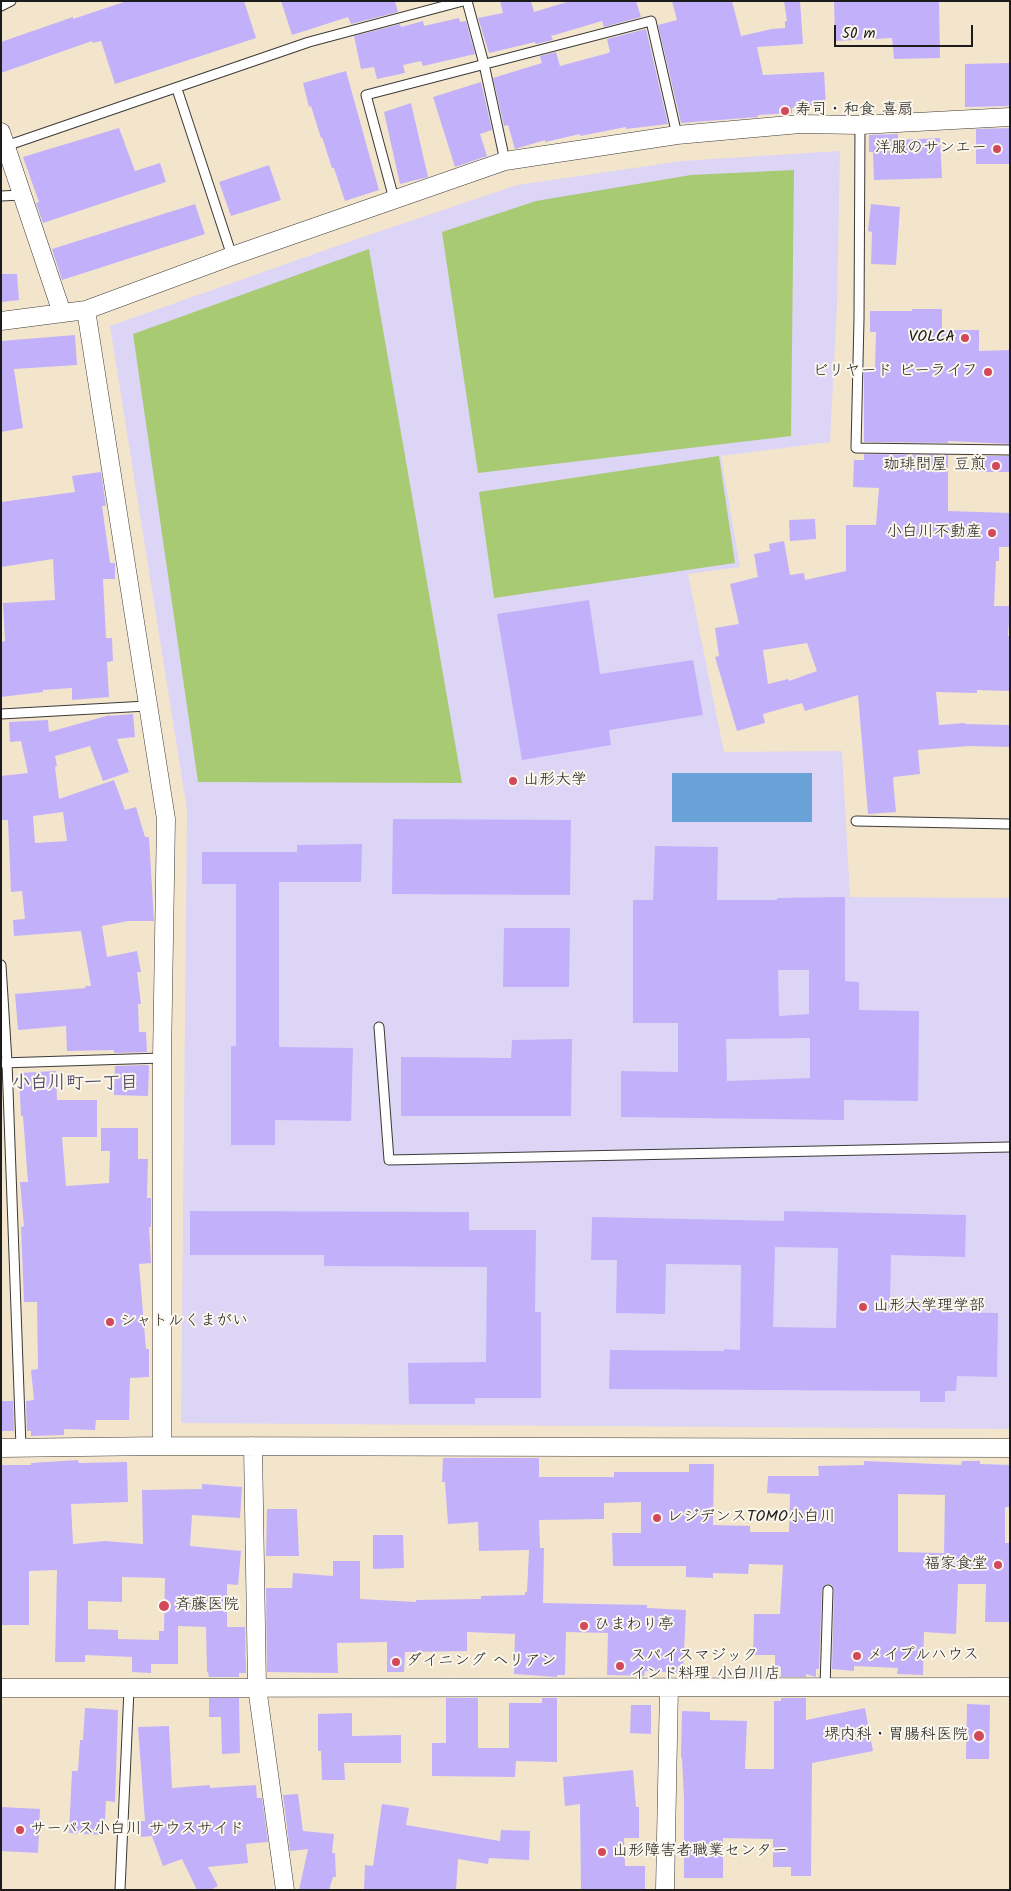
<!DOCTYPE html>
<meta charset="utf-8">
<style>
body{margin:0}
#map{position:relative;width:1011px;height:1891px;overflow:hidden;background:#f3e5cc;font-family:Kalam,sans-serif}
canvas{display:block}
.frame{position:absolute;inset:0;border:2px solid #1c1c1c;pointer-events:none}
.scale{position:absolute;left:834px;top:25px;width:139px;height:22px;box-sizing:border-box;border:2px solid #1c1c1c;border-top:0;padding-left:6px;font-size:15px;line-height:18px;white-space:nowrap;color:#1c1c1c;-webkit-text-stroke:4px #fbf7ec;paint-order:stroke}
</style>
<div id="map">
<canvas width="1011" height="1891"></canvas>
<div class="frame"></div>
<div class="scale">50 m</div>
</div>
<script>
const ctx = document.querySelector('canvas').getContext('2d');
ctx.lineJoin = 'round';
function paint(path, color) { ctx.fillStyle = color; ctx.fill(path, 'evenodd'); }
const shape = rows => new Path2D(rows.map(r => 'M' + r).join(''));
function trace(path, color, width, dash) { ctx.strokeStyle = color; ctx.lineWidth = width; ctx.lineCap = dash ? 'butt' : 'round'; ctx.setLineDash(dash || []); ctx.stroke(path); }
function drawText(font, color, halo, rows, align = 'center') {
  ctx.font = font + ' Kalam,"Klee One",sans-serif'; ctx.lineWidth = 4; ctx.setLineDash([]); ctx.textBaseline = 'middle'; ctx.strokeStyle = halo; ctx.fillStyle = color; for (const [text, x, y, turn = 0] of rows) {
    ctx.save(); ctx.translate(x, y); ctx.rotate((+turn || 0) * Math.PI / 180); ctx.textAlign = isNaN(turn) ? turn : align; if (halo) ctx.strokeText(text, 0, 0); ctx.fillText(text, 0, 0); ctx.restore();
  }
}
const built = shape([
 [840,151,837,306,830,442,721,456,740,567,688,574,724,752,842,751,850,897,1010,898,1010,1429,181,1423,187,810,110,326,354,240,517,185,682,161]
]);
const green = shape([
 [794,170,791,436,478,473,442,232,536,201,691,175],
 [369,249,462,783,198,782,133,334],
 [719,456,735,563,494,598,479,492]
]);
const water = shape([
 [672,773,812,773,812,822,672,822]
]);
const building = shape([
 [127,1,244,1,256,38,115,84,101,41,93,43,92,41,1,73,1,42,73,17,73,19],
 [281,1,395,1,398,12,351,24,348,17,292,35],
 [500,1,531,1,534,12,570,1,636,1,641,17,604,27,602,21,551,36,553,40,536,44,535,42,489,53,478,18,503,13],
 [672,1,732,1,741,36,772,29,785,28,785,21,787,21,784,1,800,1,803,44,757,47,763,75,824,72,826,106,792,108,792,113,758,115,758,117,681,123,658,25,677,20],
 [834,1,939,1,940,58,894,59,892,38,835,41],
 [459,18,460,22,466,21,475,54,423,66,421,61,403,65,405,73,377,79,374,67,361,69,354,36,400,24,401,27,423,21,424,26],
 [646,29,668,124,626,129,626,127,580,136,580,134,545,142,545,140,515,149,508,125,504,126,493,78,542,63,540,56,556,52,560,66,608,53,610,52,607,39],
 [1010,63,1010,106,965,107,965,64],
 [346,71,379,190,345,201,334,168,332,168,322,137,321,138,311,106,309,107,303,83],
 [481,82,492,130,480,134,487,156,455,167,433,97],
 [411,103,428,177,400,184,384,112],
 [119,128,135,171,160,163,166,182,43,223,36,203,39,202,23,157],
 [1010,128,1010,164,976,164,976,129],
 [898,134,898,140,940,138,942,178,874,180,873,152,869,152,869,135],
 [269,165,281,200,231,216,219,182],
 [195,204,205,234,62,280,52,249],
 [871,204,900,207,896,265,871,264,872,232,868,231],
 [1,274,17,274,19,300,1,302],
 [912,309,942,309,942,330,979,330,979,351,1010,350,1010,444,948,441,948,443,864,442,864,369,875,369,876,332,870,332,870,311,912,311],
 [75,335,77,365,14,369,23,428,1,432,1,341],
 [864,454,948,455,948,511,1010,513,1010,547,999,547,999,561,996,561,994,606,1010,606,1008,636,1010,636,1010,691,977,690,977,693,936,692,939,725,965,723,965,724,1010,725,1010,747,970,746,918,750,920,774,894,777,893,779,896,812,868,814,858,695,805,711,802,703,763,714,765,723,737,731,715,657,719,656,715,628,739,624,730,584,758,577,754,554,770,551,769,544,784,541,790,575,804,573,805,580,846,571,846,525,876,525,879,488,853,487,854,460,864,460],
 [807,643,817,671,789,681,788,679,768,684,763,650],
 [978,456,1010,456,1010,472,978,472],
 [101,472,106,506,102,506,110,563,115,563,115,579,103,579,106,638,112,638,113,661,107,662,109,697,72,700,72,688,43,690,43,692,1,697,1,642,5,641,3,603,55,600,53,559,1,567,1,502,75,492,72,476],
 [815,519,816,539,790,541,789,520],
 [589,600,600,674,693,660,703,715,609,730,611,745,522,760,497,614],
 [133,714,135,737,117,739,129,772,103,781,90,746,55,756,57,766,55,767,59,799,114,780,125,810,136,807,145,837,149,837,154,921,128,921,102,926,107,957,137,951,141,972,137,972,141,1004,138,1004,139,1032,146,1032,147,1052,115,1053,113,1050,67,1051,66,1026,18,1030,15,994,86,988,85,986,91,986,81,931,14,936,13,920,25,919,22,891,11,892,8,820,1,820,1,776,28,773,21,741,10,742,9,722,48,720,49,732,110,715,110,716],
 [63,812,67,841,35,843,33,816],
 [393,819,571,820,570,895,392,894],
 [362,844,361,882,279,882,279,1047,353,1048,351,1121,275,1120,275,1145,231,1145,231,1046,236,1046,236,884,202,884,202,852,297,852,297,845],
 [655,846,718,847,717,900,777,900,777,898,845,897,845,981,859,982,859,1010,919,1011,918,1101,844,1100,844,1120,621,1117,621,1071,678,1072,678,1023,633,1023,633,900,653,900],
 [778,970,809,970,809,1014,779,1016],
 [810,1038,810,1078,727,1081,726,1039],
 [504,928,570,928,569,987,503,987],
 [572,1039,571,1116,401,1116,401,1057,511,1058,512,1040],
 [147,1065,149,1066,148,1096,114,1095,115,1066],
 [56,1071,57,1100,97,1100,97,1137,62,1137,66,1186,109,1183,110,1151,101,1151,101,1128,138,1128,138,1159,148,1159,147,1198,151,1198,151,1227,149,1227,151,1263,139,1264,146,1349,149,1349,149,1377,130,1378,129,1420,96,1420,95,1430,64,1429,64,1435,31,1436,31,1431,27,1431,26,1401,34,1400,31,1370,38,1369,37,1302,24,1302,21,1227,24,1226,20,1182,28,1182,23,1116,21,1116,19,1073],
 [190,1211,469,1212,469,1230,536,1230,535,1312,541,1312,541,1398,475,1398,475,1404,409,1404,408,1363,486,1362,487,1267,324,1266,324,1255,190,1255],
 [784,1211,966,1215,965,1257,891,1255,890,1301,950,1302,950,1312,998,1313,997,1377,957,1376,956,1391,945,1391,945,1402,920,1402,920,1391,609,1389,610,1350,724,1351,724,1349,740,1350,741,1265,666,1264,665,1314,616,1313,617,1260,591,1260,592,1217,784,1221],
 [775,1247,838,1248,836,1328,773,1327],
 [1,1401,13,1401,14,1431,1,1431],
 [443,1458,539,1458,539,1477,614,1477,614,1472,689,1472,689,1464,714,1464,713,1525,750,1526,750,1532,789,1532,790,1494,767,1493,768,1476,819,1476,818,1466,864,1465,864,1461,961,1465,962,1461,980,1461,980,1464,1010,1465,1010,1507,1005,1507,1005,1543,1010,1543,1010,1622,985,1622,986,1584,958,1584,956,1634,924,1632,923,1675,897,1674,898,1668,854,1666,854,1671,832,1669,834,1590,832,1585,826,1584,822,1590,819,1669,816,1669,816,1677,806,1674,806,1677,781,1677,781,1667,775,1667,775,1655,753,1655,754,1614,780,1614,783,1565,749,1564,748,1574,713,1573,713,1578,686,1577,686,1566,613,1566,612,1533,641,1533,641,1502,604,1503,604,1519,539,1520,540,1548,544,1548,543,1603,647,1605,647,1608,686,1610,683,1673,645,1671,644,1676,607,1675,608,1633,566,1632,565,1675,557,1675,557,1677,514,1674,515,1634,467,1632,467,1651,405,1652,404,1672,387,1672,387,1642,337,1643,338,1673,267,1672,266,1588,292,1588,293,1573,333,1576,333,1561,360,1561,360,1599,416,1602,416,1600,481,1599,481,1596,525,1595,525,1592,527,1592,529,1550,479,1551,478,1522,448,1524,445,1482,442,1482],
 [898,1494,945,1495,944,1553,898,1552],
 [78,1460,79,1463,127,1462,128,1502,71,1504,73,1544,105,1541,143,1544,142,1490,202,1489,202,1484,242,1487,240,1518,192,1515,190,1546,241,1551,238,1585,227,1584,227,1627,245,1627,246,1673,239,1673,239,1677,209,1677,208,1672,207,1672,206,1627,178,1626,178,1664,151,1664,151,1673,132,1672,132,1657,85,1655,85,1662,55,1662,57,1570,29,1571,29,1625,1,1625,1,1465,31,1465,31,1463],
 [122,1577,165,1578,164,1631,159,1631,159,1640,118,1639,118,1630,88,1629,88,1601,122,1602],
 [267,1509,297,1509,299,1556,266,1556],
 [373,1535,403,1535,404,1568,373,1569],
 [209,1698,239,1698,240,1753,222,1754,221,1717,209,1717],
 [446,1698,478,1698,478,1748,509,1748,509,1703,542,1703,542,1698,557,1698,557,1762,516,1761,515,1777,432,1776,432,1743,446,1743],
 [781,1698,806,1698,806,1720,865,1708,873,1751,812,1763,811,1876,791,1876,791,1867,773,1867,773,1839,723,1838,723,1878,684,1878,684,1798,682,1758,681,1758,682,1711,710,1712,710,1720,747,1721,745,1769,774,1769,774,1701,781,1701],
 [967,1704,990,1705,989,1759,966,1759],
 [631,1705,651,1705,651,1734,630,1733],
 [85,1708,118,1710,115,1802,106,1801,104,1835,69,1833,72,1771,78,1771,80,1740,83,1740],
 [352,1713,352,1736,401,1735,401,1763,344,1763,345,1780,322,1780,321,1751,318,1751,318,1714],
 [169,1726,172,1788,210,1785,210,1788,256,1785,257,1798,262,1798,268,1842,246,1844,248,1863,208,1867,218,1886,210,1890,197,1890,182,1859,163,1866,152,1836,141,1837,140,1821,145,1821,138,1727],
 [633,1770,636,1807,639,1807,639,1838,624,1838,625,1866,645,1866,645,1890,581,1890,580,1804,565,1806,563,1777],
 [298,1794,303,1831,334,1834,332,1853,335,1853,336,1877,333,1877,329,1890,299,1890,308,1849,290,1851,283,1795],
 [382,1804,409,1808,406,1825,500,1841,501,1830,530,1831,529,1860,489,1858,488,1864,458,1859,456,1890,364,1890,365,1865,373,1866],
 [1,1807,40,1809,38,1853,1,1851]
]);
const service = shape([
 [467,1,484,64,505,161],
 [1,6,11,1],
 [177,89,232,256],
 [860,125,859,319,856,448,1010,450],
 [6,146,309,42,463,1],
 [1,196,22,195],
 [394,199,366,95,651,21,677,135],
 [1,714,147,706],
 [856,821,1010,824],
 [1,965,7,1062,21,1447],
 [379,1027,389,1160,1010,1147],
 [1,1063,162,1058],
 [825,1687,828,1590],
 [120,1890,129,1689]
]);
const minor = shape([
 [1,132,62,313],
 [86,310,166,819,162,1058,162,1446],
 [1,321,86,310,232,256,505,161,677,135,800,124,860,125,1010,117],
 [253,1446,257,1687,285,1890],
 [1,1448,162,1446,1010,1448],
 [1,1688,1010,1687],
 [665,1890,669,1687]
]);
const markers = [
 [785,111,5,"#d1495b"],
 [997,149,5,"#d1495b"],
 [965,338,5,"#d1495b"],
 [988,372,5,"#d1495b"],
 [996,466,5,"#d1495b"],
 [992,533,5,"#d1495b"],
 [513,781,5,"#d1495b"],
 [863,1307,5,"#d1495b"],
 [110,1322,5,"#d1495b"],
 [657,1518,5,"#d1495b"],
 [998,1565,5,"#d1495b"],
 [164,1606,6,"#d1495b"],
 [584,1626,5,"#d1495b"],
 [857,1656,5,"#d1495b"],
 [396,1662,5,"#d1495b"],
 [620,1666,5,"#d1495b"],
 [979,1736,6,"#d1495b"],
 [20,1830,5,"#d1495b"],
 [602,1852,5,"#d1495b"]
];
const poiNames = [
 ["寿司・和食 喜扇",795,111],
 ["洋服のサンエー",987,149,"right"],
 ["VOLCA",955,338,"right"],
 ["ビリヤード ビーライフ",978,372,"right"],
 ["珈琲問屋 豆煎",986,466,"right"],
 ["小白川不動産",982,533,"right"],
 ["山形大学",523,781],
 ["山形大学理学部",873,1307],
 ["シャトルくまがい",120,1322],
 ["レジデンスTOMO小白川",667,1518],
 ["福家食堂",988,1565,"right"],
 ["斉藤医院",175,1606],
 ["ひまわり亭",594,1626],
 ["メイプルハウス",867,1656],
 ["スパイスマジック",630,1657],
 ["インド料理 小白川店",630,1675],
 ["ダイニング ヘリアン",406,1662],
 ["堺内科・胃腸科医院",968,1736,"right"],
 ["サーパス小白川 サウスサイド",30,1830],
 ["山形障害者職業センター",612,1852]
];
const neighbourhoodNames = [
 ["小白川町一丁目",75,1085]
];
paint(built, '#ddd5f6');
paint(green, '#a8ca73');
paint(water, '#68a2d8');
paint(building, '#c3b0fb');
trace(service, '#3c3a36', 11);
trace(minor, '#3c3a36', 19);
trace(service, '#fff', 9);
trace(minor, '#fff', 18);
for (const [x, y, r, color] of markers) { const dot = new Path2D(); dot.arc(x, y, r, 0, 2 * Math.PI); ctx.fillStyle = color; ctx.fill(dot); trace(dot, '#fbf7ec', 2); }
drawText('16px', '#1c1c1c', '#fbf7ec', poiNames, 'left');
drawText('bold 18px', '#56506a', '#fbf7ec', neighbourhoodNames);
</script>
